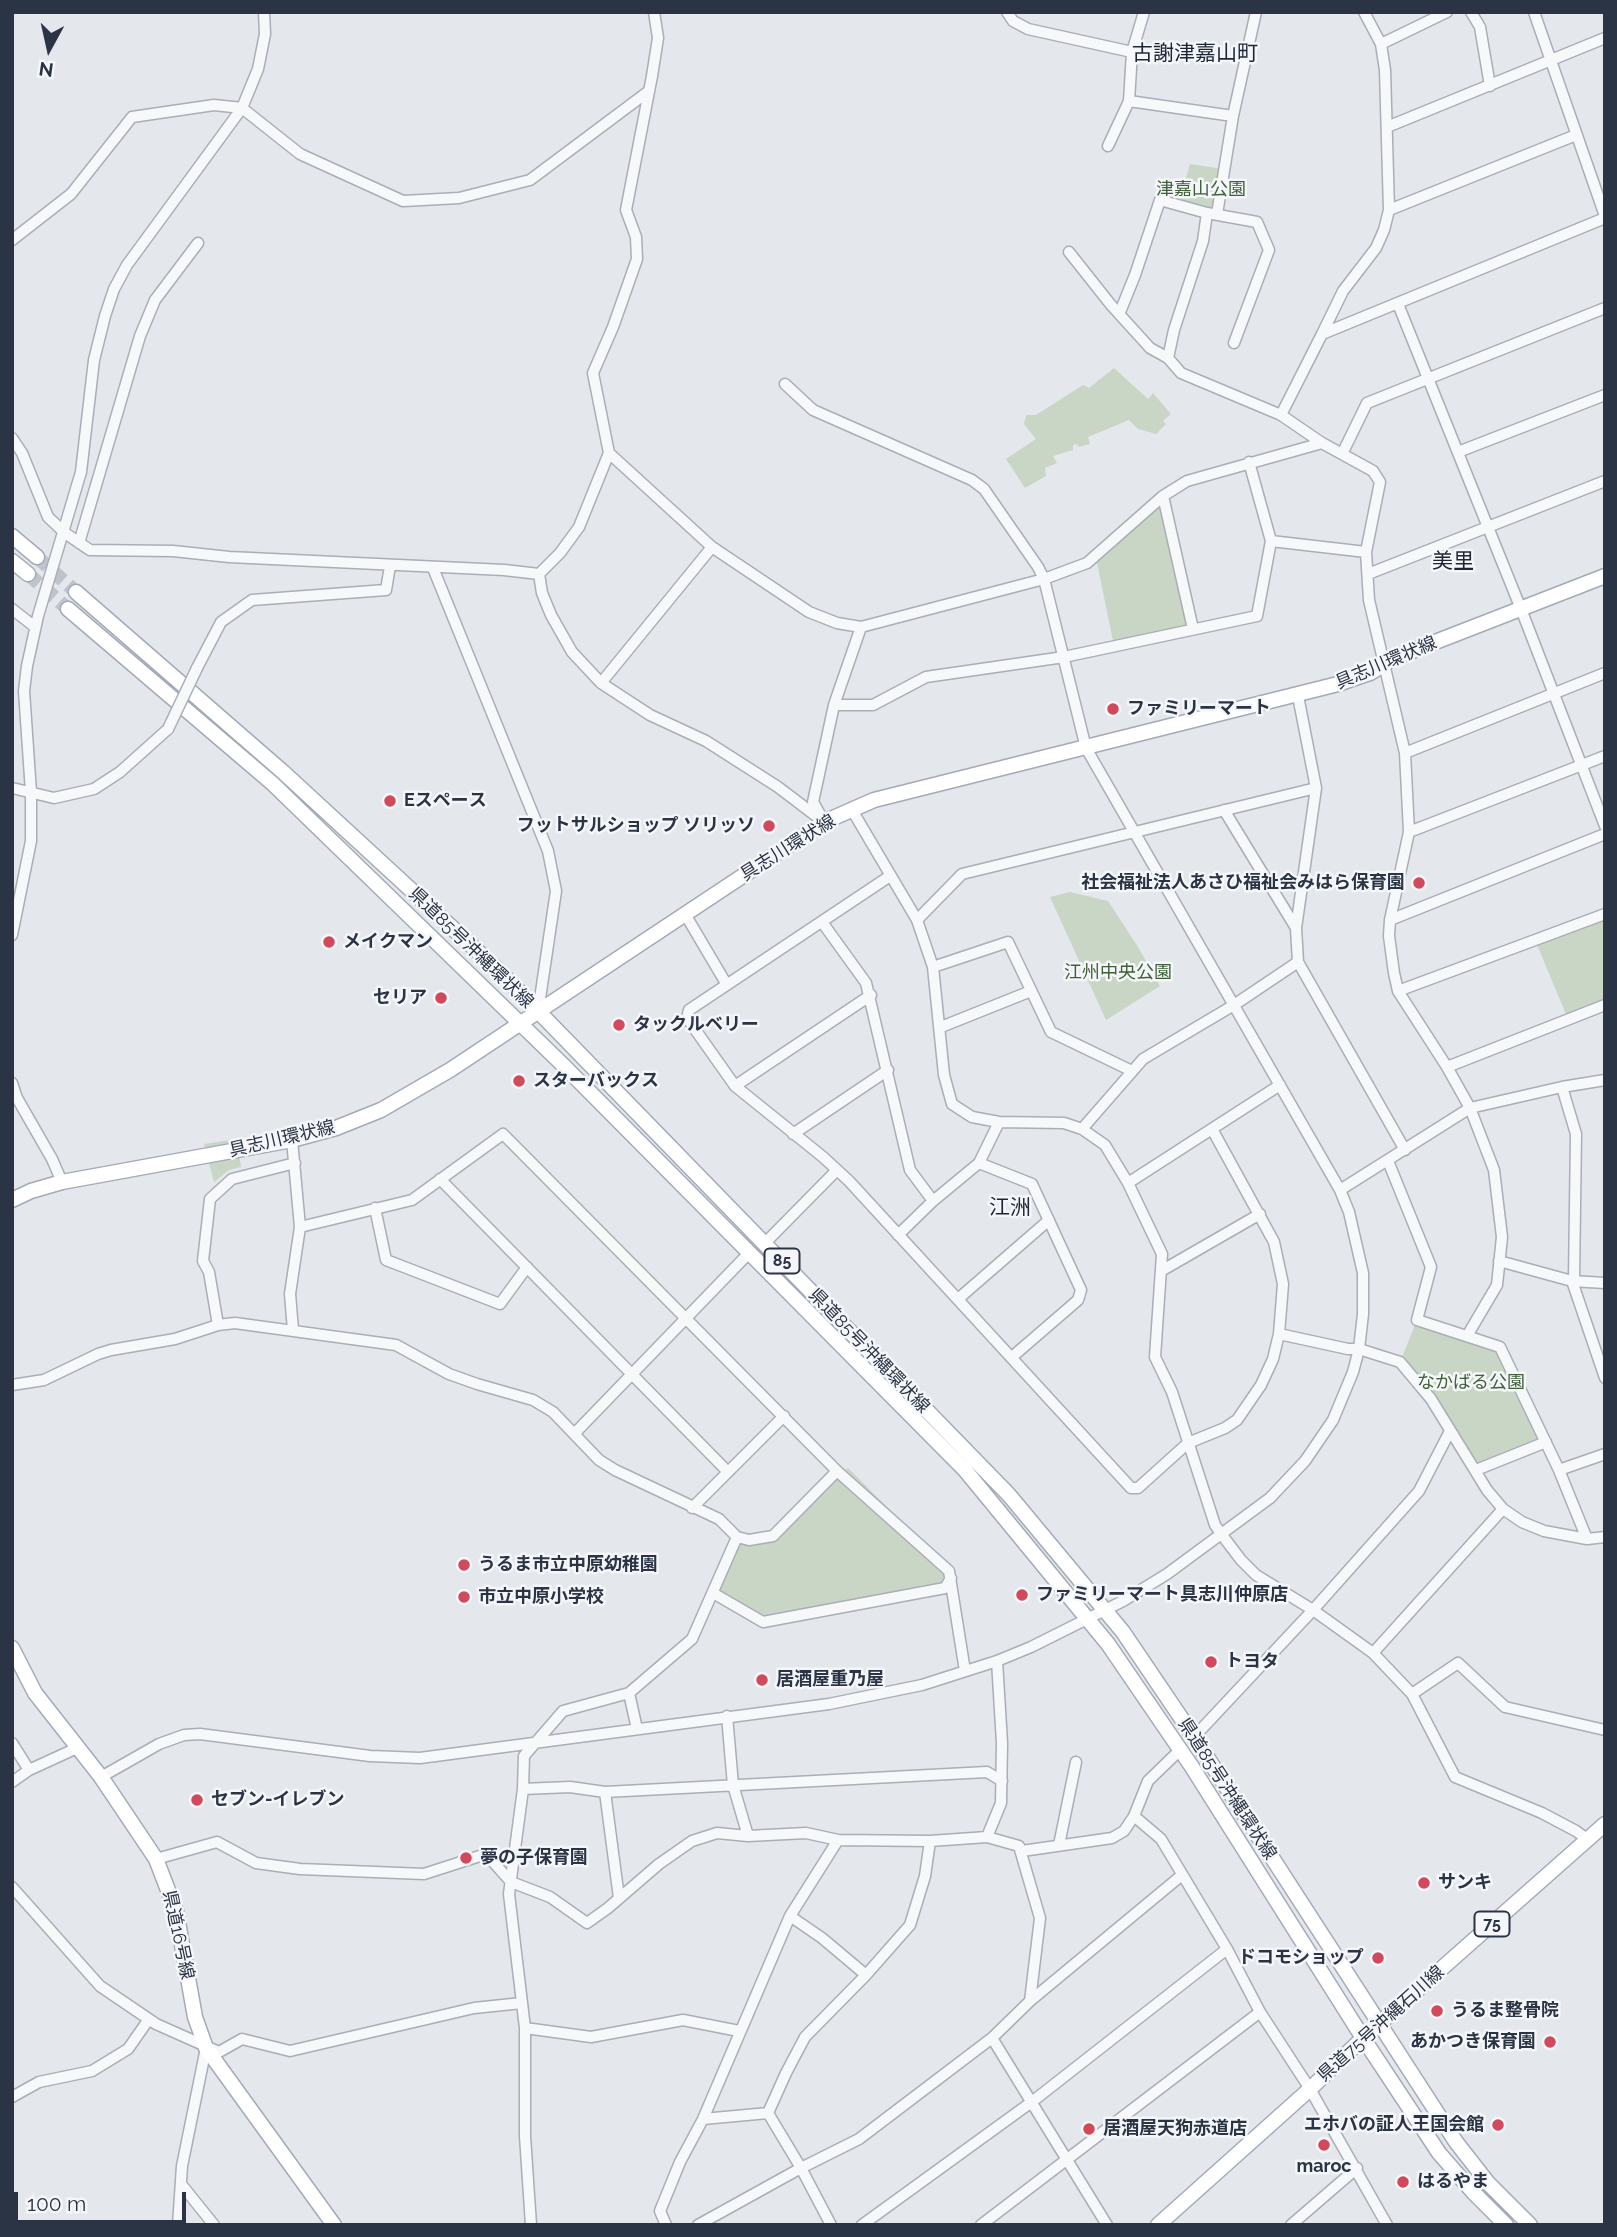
<!DOCTYPE html>
<meta charset="utf-8">
<style>
body{margin:0}
#map{position:relative;width:1617px;height:2237px;overflow:hidden;background:#e4e7ec;font-family:Raleway,sans-serif}
canvas{display:block}
.frame{position:absolute;inset:0;border:14px solid #2b3445;pointer-events:none}
.north{position:absolute;left:14px;top:14px;width:70px;height:70px;-webkit-text-stroke:5px #f4f6f9;paint-order:stroke;rotate:188deg;font-size:19px;font-weight:700;line-height:28px;text-align:center;color:#2b3445}
.north::after{content:'';display:block;margin:auto;width:24px;height:32px;background:#2b3445;clip-path:polygon(50% 0,100% 100%,50% 72%,0 100%)}
.scale{position:absolute;left:14px;top:2192px;width:172px;height:32px;box-sizing:border-box;border:4px solid #2b3445;border-top:0;padding-left:9px;font-size:21px;line-height:24px;white-space:nowrap;color:#2b3445;-webkit-text-stroke:5px #f4f6f9;paint-order:stroke}
</style>
<div id="map">
<canvas width="1617" height="2237"></canvas>
<div class="frame"></div>
<div class="north">N</div>
<div class="scale">100 m</div>
</div>
<script>
const ctx = document.querySelector('canvas').getContext('2d');
ctx.lineJoin = 'round';
function paint(path, color) { ctx.fillStyle = color; ctx.fill(path, 'evenodd'); }
const shape = rows => new Path2D(rows.map(r => 'M' + r).join(''));
function trace(path, color, width, dash) { ctx.strokeStyle = color; ctx.lineWidth = width; ctx.lineCap = dash ? 'butt' : 'round'; ctx.setLineDash(dash || []); ctx.stroke(path); }
function drawText(font, color, halo, rows, align = 'center') {
  ctx.font = font + ' Raleway,"Noto Sans JP",sans-serif'; ctx.lineWidth = 5; ctx.setLineDash([]); ctx.textBaseline = 'middle'; ctx.strokeStyle = halo; ctx.fillStyle = color; for (const [text, x, y, turn = 0] of rows) {
    ctx.save(); ctx.translate(x, y); ctx.rotate((+turn || 0) * Math.PI / 180); ctx.textAlign = isNaN(turn) ? turn : align; if (halo) ctx.strokeText(text, 0, 0); ctx.fillText(text, 0, 0); ctx.restore();
  }
}
const green = shape([
 [1190,164,1223,169,1217,215,1178,205],
 [1114,368,1148,399,1153,393,1171,414,1163,421,1166,424,1156,434,1138,429,1129,420,1088,437,1090,444,1079,447,1077,444,1073,445,1073,450,1053,456,1057,463,1045,468,1046,476,1025,488,1006,459,1036,439,1024,424,1026,415,1036,415,1083,385,1089,388],
 [1163,496,1193,629,1114,646,1096,558],
 [1070,892,1108,901,1138,947,1160,986,1106,1020,1050,897],
 [1605,914,1605,1005,1568,1019,1535,940],
 [237,1139,241,1167,229,1170,214,1182,204,1144],
 [1417,1320,1500,1347,1546,1442,1476,1470,1400,1362],
 [848,1468,949,1569,945,1589,760,1621,714,1592,737,1537,773,1534]
]);
const majorTunnel = shape([
 [37,557,76,592],
 [28,574,68,609]
]);
const minor = shape([
 [1007,12,1013,21,1028,29,1132,52],
 [1471,12,1480,27,1490,86],
 [1534,12,1605,216],
 [1381,44,1447,12],
 [1129,101,1233,116],
 [1387,127,1605,38],
 [1108,146,1129,101,1132,52,1144,12],
 [1389,210,1576,135],
 [1217,214,1233,116,1256,12],
 [12,240,71,194,132,117,214,105,242,108,300,154,403,201,459,198,530,180,649,91],
 [1069,252,1111,305,1150,348,1168,358,1181,373,1281,415,1322,443,1373,471,1380,482,1366,552,1369,600,1405,753,1409,832,1390,920,1389,936,1394,973,1398,991,1447,1067,1470,1108,1494,1170,1502,1237,1497,1285,1467,1336],
 [1398,304,1521,609,1605,826],
 [1120,312,1135,275,1160,200,1207,213,1257,222,1269,250,1234,343],
 [1322,334,1343,291,1376,248,1384,230,1389,210,1385,70,1381,44,1364,12],
 [1168,358,1174,330,1203,241,1207,213],
 [1281,415,1322,334,1605,218],
 [12,438,22,453,48,517,65,533,90,550,173,551,229,557,504,570,539,574,560,553,579,527,609,453,712,547,809,612,837,623,861,627,1044,579,1087,563,1163,496,1187,481,1322,443],
 [1343,452,1367,403,1605,308],
 [1458,452,1605,395],
 [609,453,593,373,613,327,637,259,636,237,626,210,652,76,658,38,654,12],
 [1163,496,1193,629],
 [1271,541,1366,552],
 [79,543,140,336,155,300,198,243],
 [433,568,548,851,556,891,538,1012],
 [539,574,542,593,551,615,572,652,601,683,650,715,706,741,778,787,824,822],
 [1368,574,1605,481],
 [12,609,35,627],
 [197,668,221,622,252,600,386,590,390,566],
 [601,683,712,547],
 [1298,696,1316,788,1296,928,1298,962,1405,1150],
 [834,705,873,705,926,677,1064,657,1257,616,1271,541,1249,462],
 [1405,753,1605,673],
 [12,788,54,798,94,789,120,772,168,729],
 [852,810,917,920,933,967,944,1075,952,1104,972,1117,999,1122,1064,1123,1082,1129,1105,1145,1128,1183,1162,1254,1155,1357,1172,1392,1215,1525,1222,1535,1241,1560,1256,1575,1313,1610,1373,1653,1412,1694,1455,1777,1542,1813,1576,1831,1587,1839],
 [1224,810,1296,928],
 [822,818,813,802,834,705,861,627],
 [1409,832,1605,756],
 [890,876,689,1010,687,1018,735,1086,823,1157,849,1181,1131,1488,1138,1488,1188,1443,1225,1428,1237,1420,1261,1385,1273,1359,1279,1334,1283,1284,1274,1242,1212,1129],
 [685,914,727,985],
 [917,920,962,874,1316,788],
 [1390,920,1605,834],
 [822,922,866,983,910,1170,933,1201],
 [12,935,31,841,31,792,24,691,27,666,38,616,81,472,94,360,105,316,114,289,127,265,242,108,258,69,265,34,264,12],
 [933,967,1008,942,1051,1032,1132,1071],
 [1398,991,1605,914],
 [941,1027,1031,991],
 [1447,1067,1605,1005],
 [12,1083,17,1098,52,1159,62,1182],
 [735,1086,871,995],
 [1562,1087,1576,1134,1574,1280],
 [1082,1129,1143,1059,1234,1005,1298,962],
 [793,1134,888,1070],
 [292,1140,300,1227,290,1294,293,1330],
 [1388,1161,1431,1267,1417,1320,1500,1347,1559,1470,1605,1454],
 [979,1163,1032,1184,1081,1290,1078,1300,1012,1357],
 [440,1179,728,1472],
 [1128,1183,1280,1085],
 [1340,1190,1470,1108,1562,1087,1605,1080],
 [375,1208,386,1260,500,1304,527,1267],
 [300,1227,412,1200,503,1134,837,1471,949,1571,965,1671],
 [898,1235,933,1201,979,1163,999,1122],
 [765,1243,837,1170],
 [1499,1261,1572,1281,1605,1283],
 [1161,1271,1260,1214],
 [1572,1281,1605,1378],
 [958,1299,1049,1220],
 [218,1325,209,1272,203,1261,210,1199,232,1179,295,1163],
 [1279,1334,1348,1349,1359,1349,1400,1362,1431,1399,1487,1490,1503,1509,1522,1522,1544,1531,1587,1539,1605,1537],
 [12,1385,44,1380,98,1354,111,1350,175,1339,218,1325,235,1323,396,1345,449,1374,477,1384,533,1400,553,1412,599,1460,615,1470,719,1519,737,1537,749,1540,773,1536,837,1471],
 [575,1433,749,1253],
 [1476,1470,1546,1442],
 [1559,1470,1587,1539],
 [692,1508,784,1416],
 [713,1593,763,1622,945,1588,951,1578],
 [1373,1653,1503,1509],
 [629,1693,637,1729],
 [1412,1694,1458,1663,1505,1707,1605,1730],
 [727,1716,733,1785,748,1836],
 [1194,1737,1313,1610,1419,1491,1450,1431],
 [12,1743,29,1770],
 [101,1777,159,1744,184,1735,200,1734,370,1756,420,1758,829,1704,922,1685,997,1661,1031,1647,1123,1601,1167,1574,1270,1498,1305,1461,1333,1420,1353,1372,1359,1349,1363,1314,1363,1273,1349,1212,1340,1190,1086,748,1044,579,1038,567,984,489,972,480,813,410,785,384],
 [12,1782,29,1770,77,1748],
 [523,1789,570,1787,605,1792,987,1772,1002,1781],
 [605,1792,619,1898],
 [1134,1816,1161,1839,1227,1949,1260,2012,1310,2089,1387,2225],
 [987,1837,1001,1803,1002,1743,997,1661],
 [1059,1845,1076,1762],
 [1022,1851,1112,1838,1124,1831,1134,1816,1148,1781,1180,1750],
 [156,1859,217,1842,256,1863,300,1869,424,1874,486,1854,511,1882,550,1897,587,1923,608,1908,659,1864,692,1841,717,1833,748,1836,806,1833,838,1840,930,1841,987,1837,1019,1846,1040,1918,1030,2001],
 [12,1887,100,1986,156,2024,219,2052,242,2039,290,2051,474,2008,522,2003],
 [790,1916,822,1938,866,1975],
 [525,2028,591,2037,683,2020,739,2031],
 [992,2038,1107,2225],
 [12,2097,39,2082,92,2071,128,2049,149,2019],
 [768,2113,786,2073,805,2037,866,1975,910,1925,925,1876,930,1841],
 [703,2119,768,2113,801,2168,831,2225],
 [181,2184,214,2225],
 [178,2225,182,2166,206,2048],
 [531,2225,525,2136,525,2028,509,1894,523,1789,524,1756,563,1711,629,1693,692,1639,737,1537],
 [666,2225,660,2211,680,2162,703,2119,790,1916,838,1840],
 [698,2225,801,2168,859,2139,992,2038,1030,2001,1182,1875],
 [862,2225,1033,2101,1227,1949],
 [981,2225,1260,2012],
 [1291,2225,1357,2168]
]);
const major = shape([
 [12,536,37,557],
 [12,561,28,574],
 [76,592,283,772,498,970,1009,1495,1123,1632,1194,1737,1456,2142,1488,2183,1530,2225],
 [68,609,272,783,562,1064,965,1470,1108,1644,1192,1767,1363,2038,1439,2153,1473,2192,1506,2225],
 [12,1200,31,1191,62,1182,292,1140,336,1128,381,1110,450,1070,824,822,874,800,1338,684,1370,673,1394,658,1605,576],
 [12,1648,35,1693,101,1777,156,1859,176,1911,195,2017,206,2048,334,2225],
 [1158,2225,1310,2089,1363,2038,1605,1824]
]);
const minorBridge = shape([
 [168,729,197,668]
]);
const markers = [
 [1113,709,7,"#d1495b"],
 [390,801,7,"#d1495b"],
 [769,826,7,"#d1495b"],
 [1419,883,7,"#d1495b"],
 [329,942,7,"#d1495b"],
 [441,998,7,"#d1495b"],
 [619,1025,7,"#d1495b"],
 [519,1081,7,"#d1495b"],
 [464,1565,7,"#d1495b"],
 [1022,1595,7,"#d1495b"],
 [464,1597,7,"#d1495b"],
 [1211,1662,7,"#d1495b"],
 [762,1680,7,"#d1495b"],
 [197,1800,7,"#d1495b"],
 [466,1858,7,"#d1495b"],
 [1424,1883,7,"#d1495b"],
 [1378,1958,7,"#d1495b"],
 [1437,2011,7,"#d1495b"],
 [1550,2042,7,"#d1495b"],
 [1498,2125,7,"#d1495b"],
 [1089,2129,7,"#d1495b"],
 [1324,2145,7,"#d1495b"],
 [1403,2182,7,"#d1495b"]
];
const shields = [
 [782,1261,35],
 [1492,1924,35]
];
const shieldNames = [
 ["85",782,1261],
 ["75",1492,1924]
];
const parkNames = [
 ["津嘉山公園",1201,190],
 ["江州中央公園",1118,973],
 ["なかばる公園",1471,1383]
];
const streetNames = [
 ["具志川環状線",1386,663,-23],
 ["具志川環状線",788,848,-32],
 ["県道85号沖縄環状線",471,948,44],
 ["具志川環状線",282,1139,-13],
 ["県道85号沖縄環状線",869,1351,46],
 ["県道85号沖縄環状線",1227,1789,57],
 ["県道16号線",178,1935,78],
 ["県道75号沖縄石川線",1381,2024,-42]
];
const poiNames = [
 ["ファミリーマート",1127,709],
 ["Eスペース",404,801],
 ["フットサルショップ ソリッソ",755,826,"right"],
 ["社会福祉法人あさひ福祉会みはら保育園",1405,883,"right"],
 ["メイクマン",343,942],
 ["セリア",427,998,"right"],
 ["タックルベリー",633,1025],
 ["スターバックス",533,1081],
 ["うるま市立中原幼稚園",478,1565],
 ["ファミリーマート具志川仲原店",1036,1595],
 ["市立中原小学校",478,1597],
 ["トヨタ",1225,1662],
 ["居酒屋重乃屋",776,1680],
 ["セブン-イレブン",211,1800],
 ["夢の子保育園",480,1858],
 ["サンキ",1438,1883],
 ["ドコモショップ",1364,1958,"right"],
 ["うるま整骨院",1451,2011],
 ["あかつき保育園",1536,2042,"right"],
 ["エホバの証人王国会館",1484,2125,"right"],
 ["居酒屋天狗赤道店",1103,2129],
 ["maroc",1324,2167,"center"],
 ["はるやま",1417,2182]
];
const quarterNames = [
 ["古謝津嘉山町",1195,54],
 ["美里",1453,562],
 ["江洲",1010,1208]
];
paint(green, '#c9d6c5');
trace(majorTunnel, '#bfc3cb', 14, [14, 7]);
trace(minor, '#a9aeb7', 13);
trace(major, '#a3abb8', 17);
trace(minor, '#f7f8fa', 10);
trace(major, '#fff', 14);
trace(minorBridge, '#a9aeb7', 13, []);
trace(minorBridge, '#f7f8fa', 10);
for (const [x, y, r, color] of markers) { const dot = new Path2D(); dot.arc(x, y, r, 0, 2 * Math.PI); ctx.fillStyle = color; ctx.fill(dot); trace(dot, '#f4f6f9', 2.5); }
for (const [x, y, w] of shields) { const box = new Path2D(); box.roundRect(x - w / 2, y - 12.5, w, 25, 5); ctx.fillStyle = '#f4f6f9'; ctx.fill(box); trace(box, '#2b3445', 2); }
drawText('bold 16px', '#2b3445', null, shieldNames);
drawText('18px', '#3f6138', '#f4f6f9', parkNames);
drawText('18px', '#2b3445', '#f4f6f9', streetNames);
drawText('bold 18px', '#2b3445', '#f4f6f9', poiNames, 'left');
drawText('21px', '#1d2536', '#f4f6f9', quarterNames);
</script>
